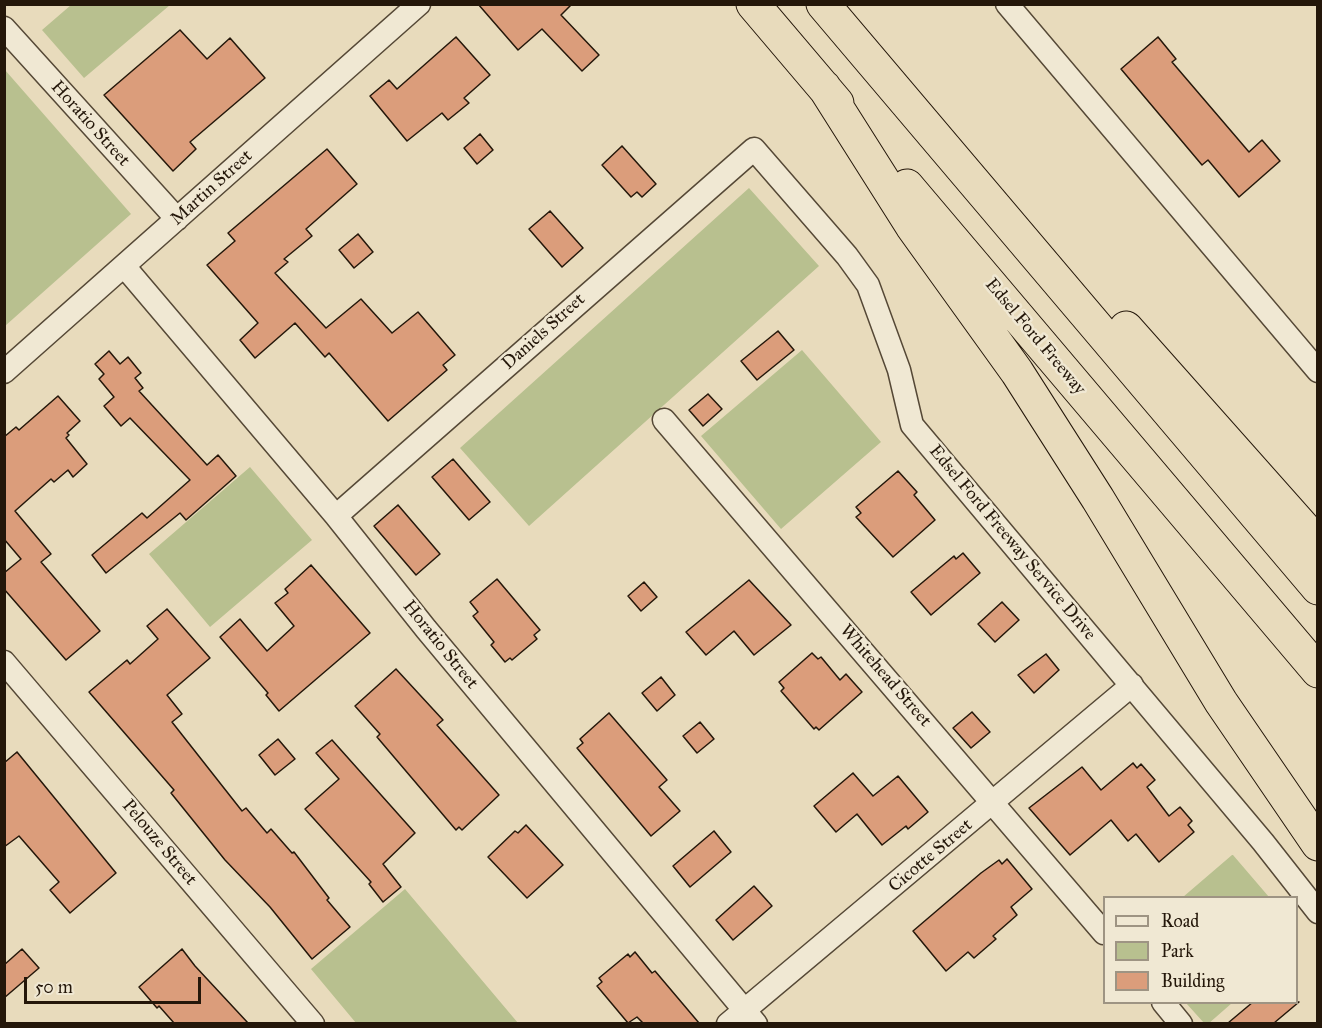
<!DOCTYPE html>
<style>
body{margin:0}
#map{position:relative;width:1322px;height:1028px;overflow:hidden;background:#e8dbbc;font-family:"IM FELL Great Primer",serif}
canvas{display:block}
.frame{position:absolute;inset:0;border:6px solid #24170a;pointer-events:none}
.legend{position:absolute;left:1103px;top:896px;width:195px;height:108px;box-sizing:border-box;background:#f0e8d3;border:2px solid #9e9483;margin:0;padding:8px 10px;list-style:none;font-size:18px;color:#24170a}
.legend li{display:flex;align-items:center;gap:12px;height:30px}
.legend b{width:30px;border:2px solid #9e9483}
.scale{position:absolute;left:24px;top:977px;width:177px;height:27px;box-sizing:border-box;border:3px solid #24170a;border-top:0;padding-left:8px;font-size:18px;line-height:21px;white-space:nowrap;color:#24170a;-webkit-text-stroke:4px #f0e8d3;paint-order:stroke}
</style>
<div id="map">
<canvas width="1322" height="1028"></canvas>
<div class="frame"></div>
<ul class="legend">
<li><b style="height:8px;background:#f0e8d3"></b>Road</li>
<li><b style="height:16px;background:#b8c08f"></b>Park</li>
<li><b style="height:16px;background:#db9d7b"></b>Building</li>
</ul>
<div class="scale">50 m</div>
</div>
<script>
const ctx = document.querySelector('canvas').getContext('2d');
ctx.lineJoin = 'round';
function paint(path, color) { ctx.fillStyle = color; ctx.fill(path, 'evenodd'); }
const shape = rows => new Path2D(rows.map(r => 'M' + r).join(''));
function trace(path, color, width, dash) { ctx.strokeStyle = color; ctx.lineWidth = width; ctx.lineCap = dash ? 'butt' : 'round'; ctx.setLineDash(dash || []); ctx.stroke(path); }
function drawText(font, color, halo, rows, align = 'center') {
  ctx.font = font + ' "IM FELL Great Primer",serif'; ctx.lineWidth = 5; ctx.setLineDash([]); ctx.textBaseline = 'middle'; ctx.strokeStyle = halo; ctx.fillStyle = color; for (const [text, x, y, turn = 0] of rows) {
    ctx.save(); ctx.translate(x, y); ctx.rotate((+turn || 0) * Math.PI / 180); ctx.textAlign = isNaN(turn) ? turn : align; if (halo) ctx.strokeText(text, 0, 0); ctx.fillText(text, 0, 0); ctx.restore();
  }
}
const green = shape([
 [71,5,71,4,170,5,84,78,42,30],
 [5,70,131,214,5,326,4,326],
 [749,188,819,266,529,526,460,448],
 [802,350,881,442,781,529,701,436],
 [250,467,312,540,210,627,149,554],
 [1233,855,1269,897,1183,897,1232,855],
 [405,889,518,1023,356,1023,311,969],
 [1186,1003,1232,1003,1208,1024,1204,1023]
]);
const building = shape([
 [478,4,572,4,561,15,599,55,582,71,542,29,518,50,478,4],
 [180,30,207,59,230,38,265,78,190,142,196,149,173,171,104,95,180,30],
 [456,37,490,75,464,98,469,103,448,120,442,113,407,141,370,96,389,80,397,89,456,37],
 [1158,37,1176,59,1172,62,1249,152,1262,140,1280,161,1239,197,1208,160,1202,165,1121,69,1158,37],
 [480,134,493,150,477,164,464,148,480,134],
 [622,146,656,184,642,197,637,192,631,197,602,165,622,146],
 [327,149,357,184,306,229,312,236,284,259,288,262,275,273,326,328,361,299,392,333,418,312,455,355,443,365,447,370,388,421,329,353,325,357,295,323,255,358,240,340,258,323,207,265,235,241,228,233,327,149],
 [550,211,583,248,562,267,529,229,550,211],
 [358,234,373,252,354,268,339,250,358,234],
 [778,331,794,350,757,380,741,361,778,331],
 [109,351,120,364,128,357,141,373,135,378,143,388,139,391,207,465,218,455,236,476,186,520,180,513,106,573,92,555,142,513,147,518,190,480,130,418,121,426,104,406,114,397,99,379,104,374,95,364,109,351],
 [708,394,722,409,703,426,689,410,708,394],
 [58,396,80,421,67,433,69,435,66,438,87,464,73,477,68,470,54,482,51,479,15,511,51,554,41,562,100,631,66,660,4,589,4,573,21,559,4,539,4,437,16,427,19,430,58,396],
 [453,459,490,502,469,520,432,477,453,459],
 [898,471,917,492,914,495,935,520,893,557,856,517,861,513,856,507,898,471],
 [398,505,440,554,416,575,374,526,398,505],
 [963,553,980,573,931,615,911,592,954,556,956,559,963,553],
 [311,565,370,633,279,711,266,695,268,693,220,637,240,619,267,651,294,626,275,603,288,593,285,589,311,565],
 [497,579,540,630,534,635,537,639,512,660,510,658,505,662,491,645,494,642,473,616,478,612,470,602,497,579],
 [749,580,791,625,754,655,734,631,706,655,686,632,749,580],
 [644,582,657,597,641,611,628,596,644,582],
 [1002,602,1019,620,995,642,978,624,1002,602],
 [167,609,210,658,167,695,182,714,172,722,242,811,246,808,267,833,271,829,292,853,294,852,329,898,327,900,350,927,312,959,270,907,225,860,171,793,174,790,89,692,127,660,130,664,158,639,147,626,167,609],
 [812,653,818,659,821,657,840,680,846,674,862,692,819,730,816,727,814,729,781,691,784,688,779,682,812,653],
 [1046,654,1059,670,1034,693,1018,675,1046,654],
 [396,669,443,720,437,725,499,795,462,830,459,827,456,830,377,737,380,734,355,706,396,669],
 [661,677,675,695,657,711,642,693,661,677],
 [972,712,990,732,971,748,953,728,972,712],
 [609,713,667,780,659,787,680,811,651,836,577,748,583,743,580,739,609,713],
 [700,722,714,739,697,753,683,736,700,722],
 [278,739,295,759,275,775,259,755,278,739],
 [332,740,415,833,383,864,401,887,383,902,369,884,371,882,305,809,339,779,316,753,332,740],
 [17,752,116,873,70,913,50,890,59,882,19,836,4,847,4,763,17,752],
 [1133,763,1137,768,1141,764,1155,780,1147,787,1169,816,1180,807,1192,821,1188,825,1194,832,1159,862,1136,834,1128,841,1111,820,1070,855,1029,808,1082,767,1101,790,1133,763],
 [853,773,873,796,898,776,928,812,908,829,906,826,882,845,857,814,836,832,814,806,853,773],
 [526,825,563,865,527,898,488,857,515,831,518,833,526,825],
 [714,831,731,852,690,887,673,866,714,831],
 [1007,859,1032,889,1011,907,1017,915,993,936,996,939,974,958,968,952,946,971,913,931,981,873,999,860,1002,864,1007,859],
 [754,886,772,906,733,940,716,920,754,886],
 [22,949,39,968,4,998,4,965,22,949],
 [182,949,195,966,248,1023,174,1023,159,1006,157,1008,139,987,182,949],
 [635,952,652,973,655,971,699,1023,643,1023,637,1017,628,1023,597,986,602,982,599,978,628,954,630,957,635,952],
 [1253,1002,1299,1002,1274,1023,1228,1023,1253,1002]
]);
const street = shape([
 [1007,4,1318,371],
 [4,28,177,219],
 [124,266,336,516,426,629,756,1024],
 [4,372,419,4],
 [664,420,1104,933],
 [336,516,754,149,847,256,868,285,899,370,912,425,1263,842,1318,912],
 [4,662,313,1024],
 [1163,1002,1181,1024],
 [728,1024,1132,685]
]);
const highway = shape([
 [753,4,837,103],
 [823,4,1318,588],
 [824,87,912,226,1017,372,1098,499,1221,702,1318,844],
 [907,186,1318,671],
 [1126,328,1318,544]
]);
const streetNames = [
 ["Horatio Street",90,124,48],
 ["Martin Street",212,188,-42],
 ["Daniels Street",544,332,-42],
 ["Edsel Ford Freeway",1035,337,50],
 ["Edsel Ford Freeway Service Drive",1012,543,50],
 ["Horatio Street",440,645,51],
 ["Whitehead Street",885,676,49],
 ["Pelouze Street",159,843,50],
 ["Cicotte Street",931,856,-40]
];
paint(green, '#b8c08f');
paint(building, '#db9d7b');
trace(building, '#24170a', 1.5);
trace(street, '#554836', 25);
trace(highway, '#24170a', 35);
trace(street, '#f0e8d3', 22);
trace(highway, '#e8dbbc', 33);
drawText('18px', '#24170a', '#f0e8d3', streetNames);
</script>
